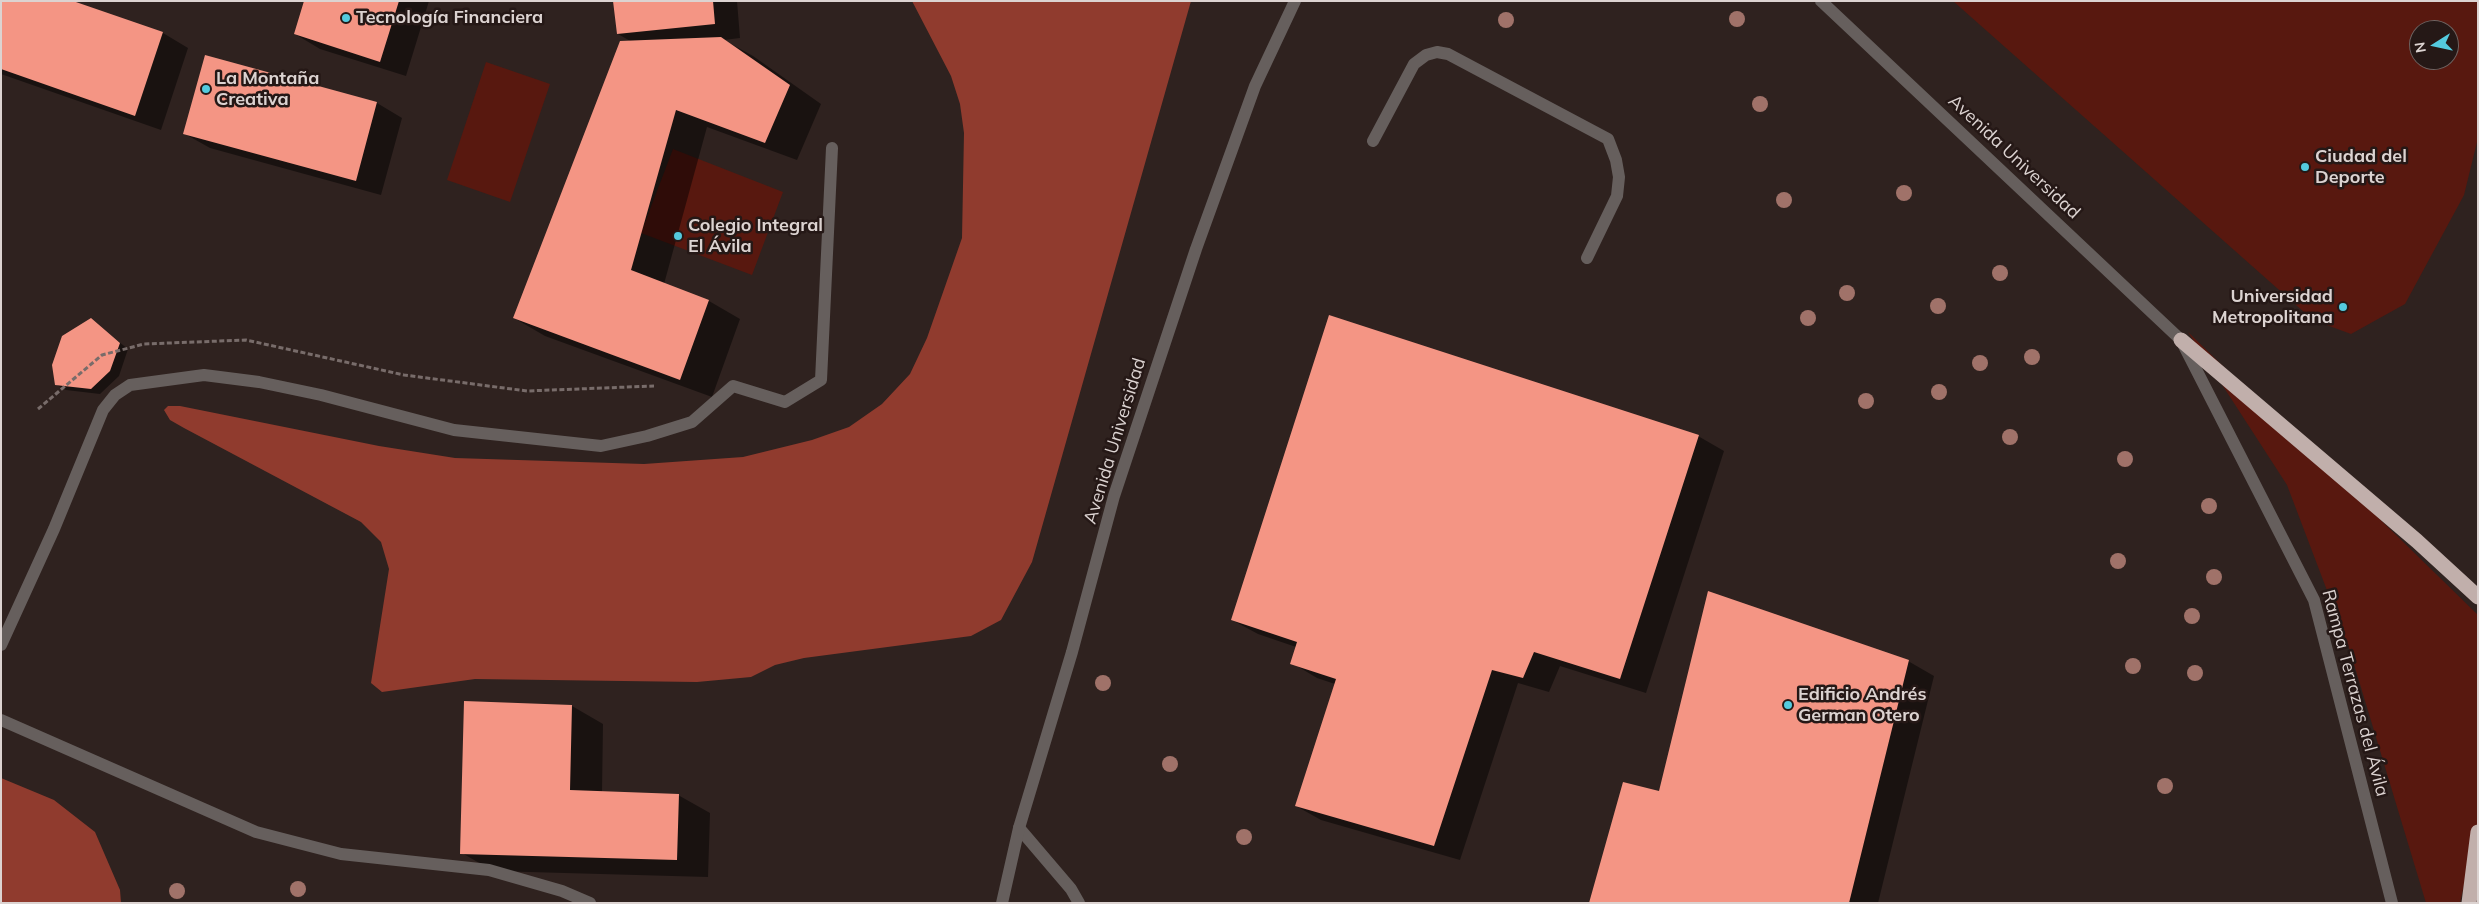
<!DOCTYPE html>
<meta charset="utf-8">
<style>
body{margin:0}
#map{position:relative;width:2479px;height:904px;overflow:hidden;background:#2f221f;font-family:Mulish,sans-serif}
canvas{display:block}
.frame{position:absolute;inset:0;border:2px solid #dcd3d1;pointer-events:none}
.north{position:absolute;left:2409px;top:20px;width:50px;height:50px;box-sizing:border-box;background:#251816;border:1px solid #6e6361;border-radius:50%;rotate:260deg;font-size:14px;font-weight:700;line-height:20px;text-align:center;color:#dcd3d1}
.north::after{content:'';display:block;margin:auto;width:18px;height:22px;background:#54cade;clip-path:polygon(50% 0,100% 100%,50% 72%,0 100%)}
</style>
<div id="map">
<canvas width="2479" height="904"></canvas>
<div class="frame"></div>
<div class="north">N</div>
</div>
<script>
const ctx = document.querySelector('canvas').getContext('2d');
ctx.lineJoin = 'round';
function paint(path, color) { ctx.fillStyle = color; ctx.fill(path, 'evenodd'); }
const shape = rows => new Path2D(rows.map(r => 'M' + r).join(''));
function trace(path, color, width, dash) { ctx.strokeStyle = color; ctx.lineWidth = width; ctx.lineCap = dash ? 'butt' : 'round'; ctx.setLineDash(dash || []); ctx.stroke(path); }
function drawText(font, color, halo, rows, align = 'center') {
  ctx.font = font + ' Mulish,sans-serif'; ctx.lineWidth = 5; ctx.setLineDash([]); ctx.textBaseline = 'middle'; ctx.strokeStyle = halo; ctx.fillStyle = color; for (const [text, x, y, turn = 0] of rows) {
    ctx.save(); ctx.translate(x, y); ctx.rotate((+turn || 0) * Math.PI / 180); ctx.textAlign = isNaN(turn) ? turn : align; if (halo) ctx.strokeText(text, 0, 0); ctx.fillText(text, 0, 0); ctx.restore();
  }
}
const green = shape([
 [1953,1,2478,1,2478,138,2464,195,2405,304,2351,334,2313,320],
 [2419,30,2449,30,2449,60,2419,60],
 [486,62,550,84,510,202,447,180],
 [673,149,783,192,752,275,641,233],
 [2188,332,2478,615,2478,822,2460,903,2426,903,2350,651,2287,485]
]);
const forest = shape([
 [912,1,1191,1,1032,562,1001,620,971,636,804,658,775,665,751,677,697,682,475,679,382,692,371,683,389,569,381,542,361,522,184,428,170,420,164,410,168,406,180,406,379,446,455,458,644,464,743,457,812,440,849,427,882,404,910,374,927,338,962,238,964,133,960,104,951,76],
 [1,778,54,800,95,832,120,890,121,903,1,903]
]);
const shadow = shape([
 [1,1,69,1,163,33,188,48,161,130,1,74],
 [305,1,429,1,406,76,320,49,295,34],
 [615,1,737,1,740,38,724,40,753,56,821,104,797,160,707,127,664,284,709,301,740,319,712,397,545,336,514,318,632,42,618,34],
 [377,103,402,118,381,195,210,148,185,134],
 [91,320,128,349,119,376,100,394,66,390,57,385],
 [1698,436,1724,451,1646,693,1560,666,1549,692,1518,683,1460,860,1321,820,1296,806,1335,684,1317,678,1292,663,1296,647,1258,634,1232,620],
 [1908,661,1934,676,1878,903,1590,903,1660,792],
 [572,706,603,724,602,792,678,795,710,813,708,877,493,871,462,853]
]);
const building = shape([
 [1,1,73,1,163,32,135,116,1,69],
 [304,1,399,1,380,62,294,34],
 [613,1,713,1,715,24,617,34],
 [721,37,790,85,765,143,676,110,631,270,709,300,680,380,513,318,620,41],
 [205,55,377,102,356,181,183,134],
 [1329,315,1699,435,1620,679,1534,652,1523,678,1492,670,1434,846,1295,806,1336,679,1290,664,1297,642,1231,620],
 [91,318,120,343,110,371,91,389,55,385,52,365,62,336],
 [1708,591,1909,660,1849,903,1589,903,1623,782,1659,791],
 [464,701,572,705,570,790,679,794,677,860,460,854]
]);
const path = shape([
 [38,409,102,355,144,344,246,340,404,375,527,391,654,386]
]);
const lane = shape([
 [1373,141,1414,64,1426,55,1437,52,1448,54,1608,139,1616,160,1619,177,1617,196,1587,258],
 [1,645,54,529,103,410,115,395,130,385,204,375,259,382,321,395,454,430,601,446,647,436,692,422,733,386,785,402,821,380,832,148],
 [1,720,256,832,341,854,489,870,562,891,590,903],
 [1019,828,1071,889,1079,903]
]);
const street = shape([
 [1821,1,2181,340,2314,600,2392,903],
 [1002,903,1019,828,1072,652,1114,496,1196,249,1255,86,1295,1]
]);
const highway = shape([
 [2181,340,2417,541,2478,597],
 [2469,903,2478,832]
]);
const trees = [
 [1737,19],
 [1506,20],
 [1760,104],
 [1904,193],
 [1784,200],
 [2000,273],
 [1847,293],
 [1938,306],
 [1808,318],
 [2032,357],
 [1980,363],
 [1939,392],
 [1866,401],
 [2010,437],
 [2125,459],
 [2209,506],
 [2118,561],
 [2214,577],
 [2192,616],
 [2133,666],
 [2195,673],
 [1103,683],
 [1170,764],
 [2165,786],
 [1244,837],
 [298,889],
 [177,891]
];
const markers = [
 [346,18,5,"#54cade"],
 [206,89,5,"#54cade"],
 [2305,167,5,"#54cade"],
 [678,236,5,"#54cade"],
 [2343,307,5,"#54cade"],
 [1788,705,5,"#54cade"]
];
const poiNames = [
 ["Tecnología Financiera",356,18],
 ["La Montaña",216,79],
 ["Creativa",216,100],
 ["Ciudad del",2315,157],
 ["Deporte",2315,178],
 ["Colegio Integral",688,226],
 ["El Ávila",688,247],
 ["Universidad",2333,297,"right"],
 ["Metropolitana",2333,318,"right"],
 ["Edificio Andrés",1798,695],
 ["German Otero",1798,716]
];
const streetNames = [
 ["Avenida Universidad",2014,157,43],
 ["Avenida Universidad",1115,441,-73],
 ["Rampa Terrazas del Ávila",2355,693,75]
];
paint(green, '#58180f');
paint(forest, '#903b2e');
paint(shadow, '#0007');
paint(building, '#f49584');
trace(path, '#786c6a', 3, [5, 2.5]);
trace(lane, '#665f5d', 12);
trace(street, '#665f5d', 12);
trace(highway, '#c1afab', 15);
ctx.fillStyle = '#a07269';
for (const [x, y] of trees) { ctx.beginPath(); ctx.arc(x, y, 8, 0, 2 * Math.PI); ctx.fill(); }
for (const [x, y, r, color] of markers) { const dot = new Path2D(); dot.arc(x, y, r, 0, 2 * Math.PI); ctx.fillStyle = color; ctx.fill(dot); trace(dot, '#251816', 2); }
drawText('bold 18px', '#dcd3d1', '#251816', poiNames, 'left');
drawText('18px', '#dcd3d1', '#251816', streetNames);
</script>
